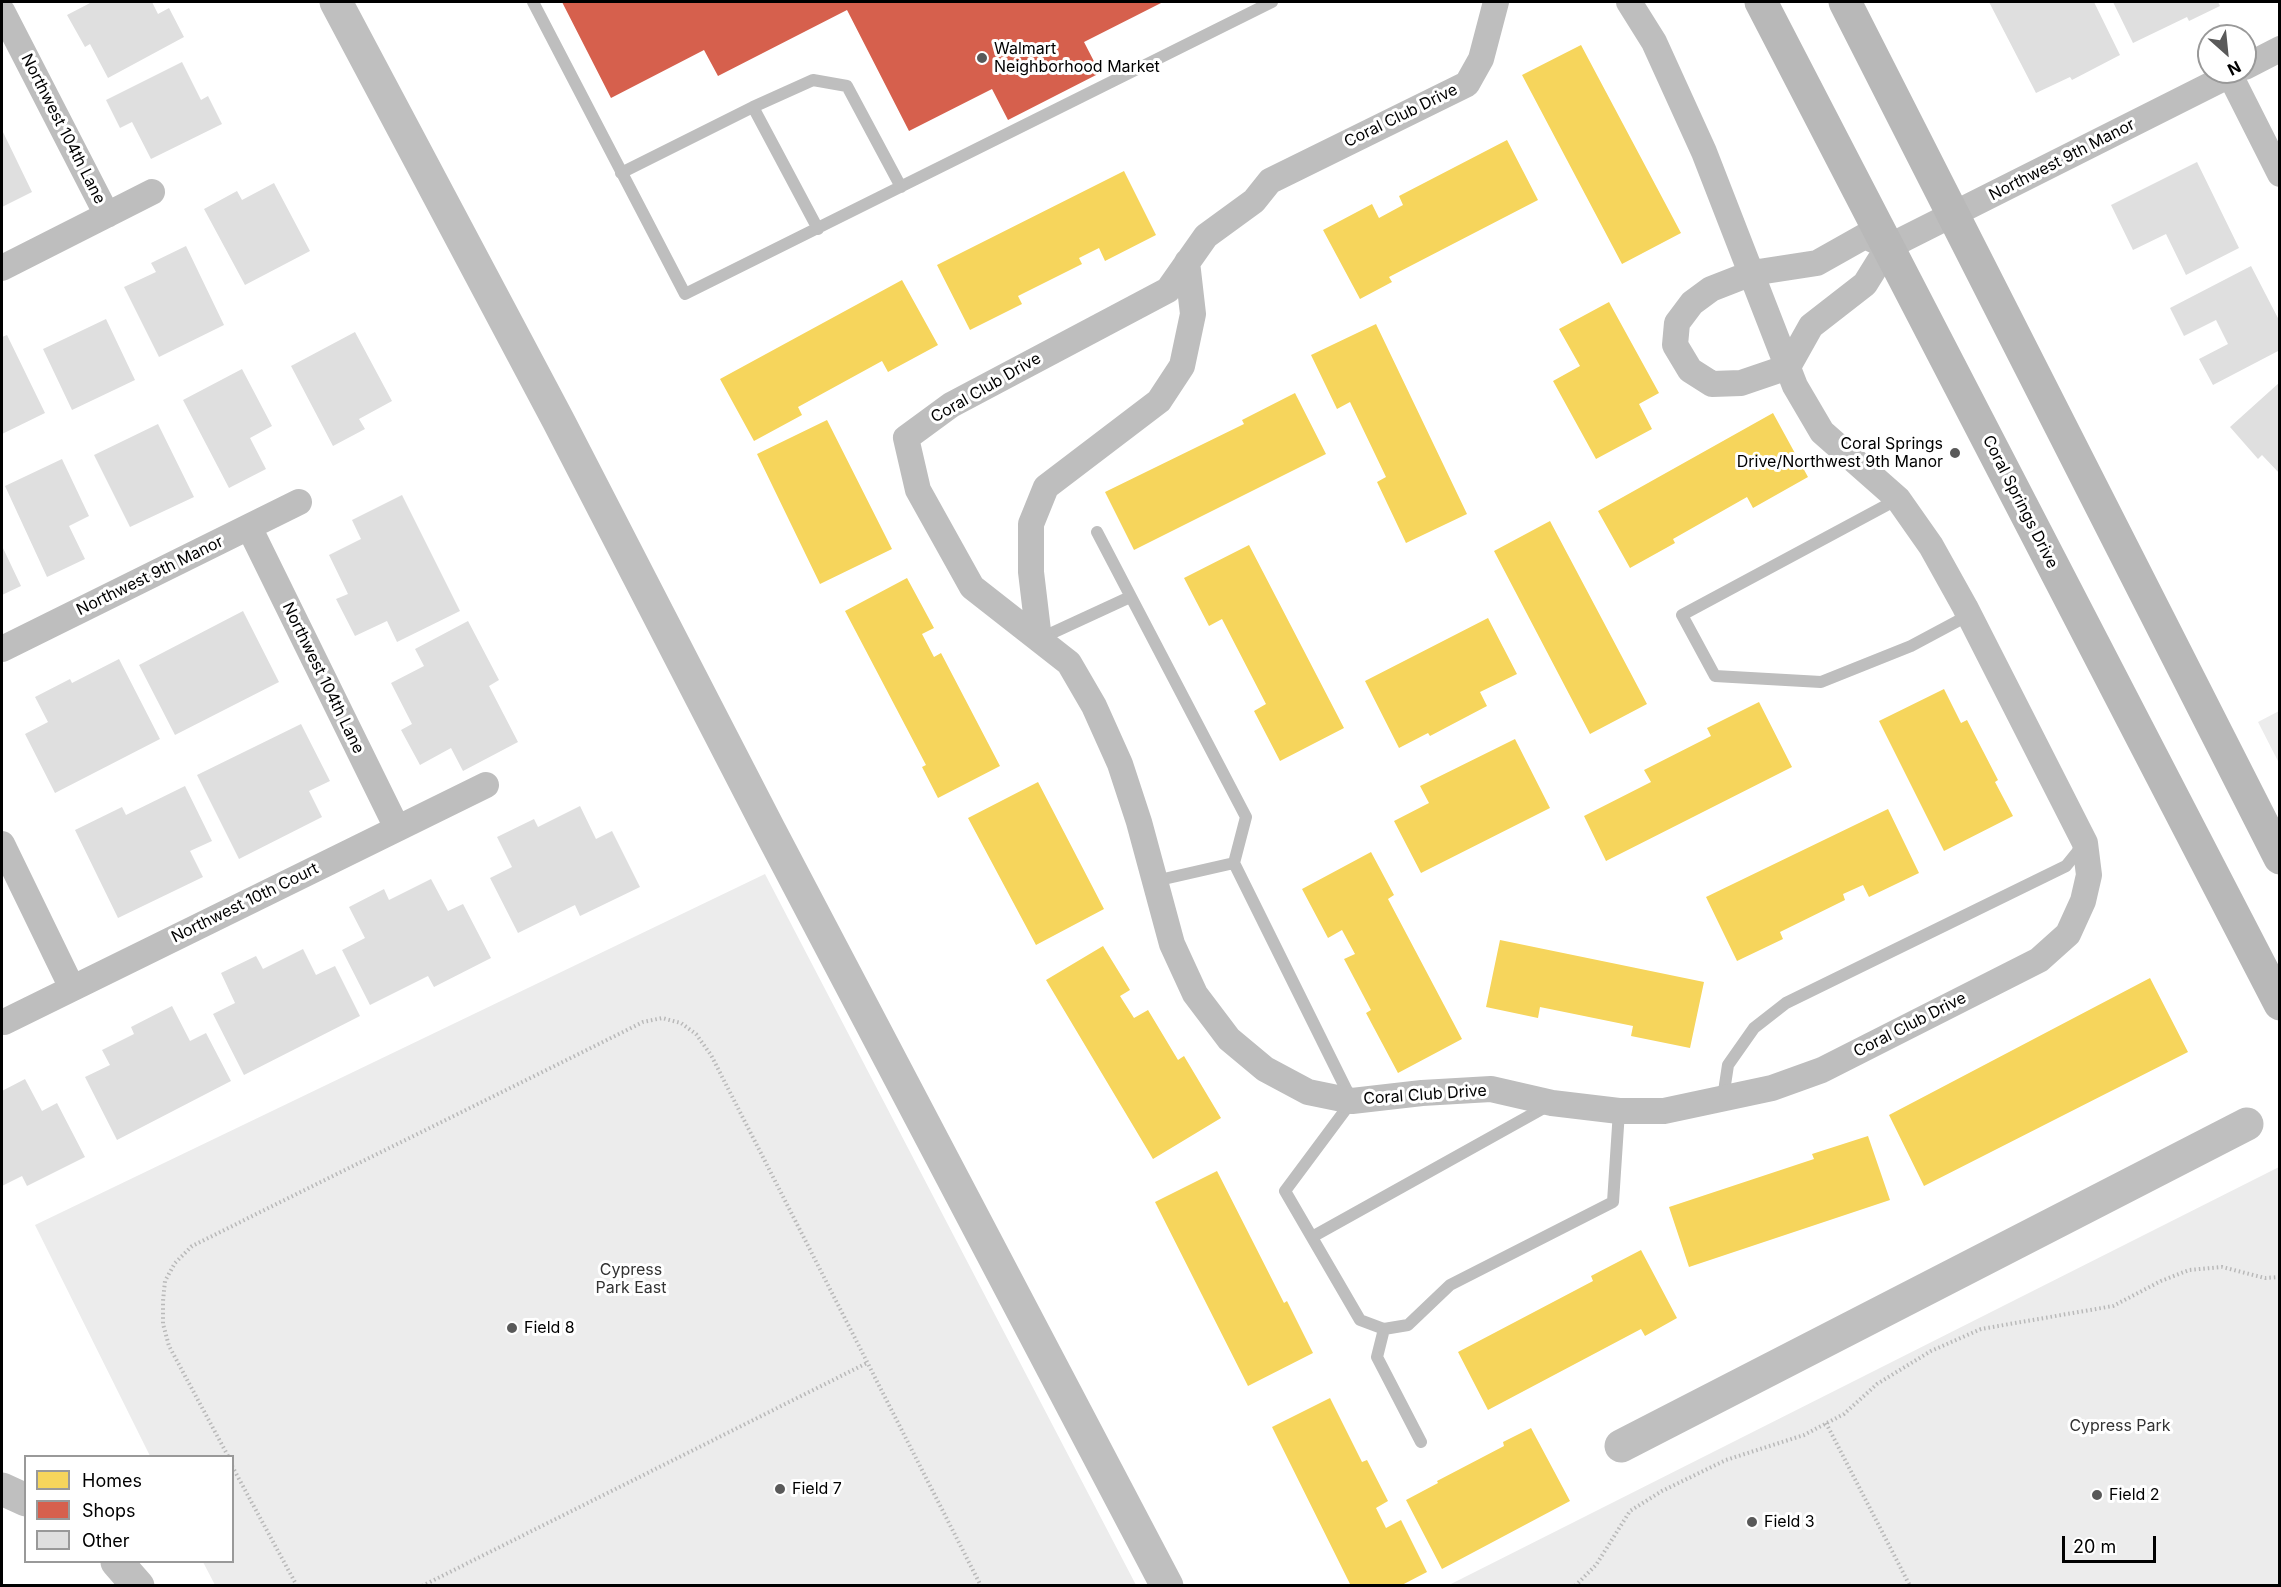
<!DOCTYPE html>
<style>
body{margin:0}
#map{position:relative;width:2281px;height:1587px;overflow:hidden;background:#fff;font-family:Inter,sans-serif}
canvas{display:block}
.frame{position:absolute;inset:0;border:3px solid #000;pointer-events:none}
.legend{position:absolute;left:24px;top:1455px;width:210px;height:108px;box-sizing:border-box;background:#fff;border:2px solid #999;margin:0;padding:8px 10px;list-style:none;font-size:18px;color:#000}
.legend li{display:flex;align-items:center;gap:12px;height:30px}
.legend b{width:30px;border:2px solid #999}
.north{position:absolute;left:2197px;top:24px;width:60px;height:60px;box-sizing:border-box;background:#fff;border:2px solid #999;border-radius:50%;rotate:153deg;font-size:16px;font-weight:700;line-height:24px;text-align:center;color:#000}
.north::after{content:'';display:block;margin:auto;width:21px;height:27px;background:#595959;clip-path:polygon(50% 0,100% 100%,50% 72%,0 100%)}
.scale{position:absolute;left:2062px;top:1536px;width:94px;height:27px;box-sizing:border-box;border:3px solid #000;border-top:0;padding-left:8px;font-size:18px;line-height:21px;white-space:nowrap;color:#000;-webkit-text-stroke:4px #fff;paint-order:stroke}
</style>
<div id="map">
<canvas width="2281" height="1587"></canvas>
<div class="frame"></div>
<ul class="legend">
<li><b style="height:16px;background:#f6d55c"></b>Homes</li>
<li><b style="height:16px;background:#d6604d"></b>Shops</li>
<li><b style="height:16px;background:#dfdfdf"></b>Other</li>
</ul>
<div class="north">N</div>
<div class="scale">20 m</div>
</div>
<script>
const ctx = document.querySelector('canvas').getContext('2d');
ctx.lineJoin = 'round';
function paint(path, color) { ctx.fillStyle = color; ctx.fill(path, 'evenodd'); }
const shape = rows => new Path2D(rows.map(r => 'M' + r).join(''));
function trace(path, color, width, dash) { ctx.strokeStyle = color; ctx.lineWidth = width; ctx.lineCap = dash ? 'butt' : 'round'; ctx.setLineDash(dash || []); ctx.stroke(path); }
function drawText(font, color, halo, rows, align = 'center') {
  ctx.font = font + ' Inter,sans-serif'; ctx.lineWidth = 6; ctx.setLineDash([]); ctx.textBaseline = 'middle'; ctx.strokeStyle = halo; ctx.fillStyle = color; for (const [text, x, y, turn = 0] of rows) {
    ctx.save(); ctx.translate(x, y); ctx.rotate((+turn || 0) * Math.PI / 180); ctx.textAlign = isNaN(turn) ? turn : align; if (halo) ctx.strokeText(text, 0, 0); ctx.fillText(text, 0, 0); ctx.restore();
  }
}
const green = shape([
 [2279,711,2279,763,2258,722],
 [765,874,1136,1585,215,1585,203,1562,232,1562,232,1456,150,1456,35,1225],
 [2279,1167,2279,1585,1449,1585]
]);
const homes = shape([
 [1581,45,1681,233,1622,264,1522,75],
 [1507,140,1538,200,1389,277,1392,282,1360,299,1323,230,1372,204,1379,218,1403,205,1399,196],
 [1124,171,1156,235,1105,261,1099,248,1079,258,1082,264,1018,296,1022,304,970,330,937,265],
 [902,280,938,345,888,372,882,361,798,407,802,415,754,441,720,379],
 [1609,302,1659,393,1639,404,1652,429,1596,459,1553,381,1580,366,1559,329],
 [1376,324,1467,514,1406,543,1377,482,1386,477,1350,402,1337,409,1311,355],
 [1295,393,1326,454,1134,550,1105,492,1244,424,1242,420],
 [1773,413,1808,477,1753,508,1747,497,1673,539,1675,543,1630,568,1598,511],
 [827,420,892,549,820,584,757,454],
 [1550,521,1647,704,1590,734,1494,551],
 [1249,545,1344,728,1280,761,1254,711,1266,704,1222,619,1209,626,1184,578],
 [907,578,934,628,922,634,934,657,941,653,1000,766,938,798,922,767,926,765,845,611],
 [1488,618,1517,674,1480,692,1487,706,1430,736,1428,733,1399,748,1365,681],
 [1944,689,1961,723,1967,720,1998,780,1995,782,2013,816,1944,851,1879,721],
 [1759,702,1792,767,1606,861,1584,816,1651,782,1644,770,1711,736,1707,728],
 [1515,739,1550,808,1421,873,1394,821,1429,803,1420,786],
 [1038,782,1104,909,1036,945,968,818],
 [1888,809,1919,873,1869,897,1863,885,1843,894,1845,900,1780,932,1783,939,1737,961,1706,897],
 [1371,852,1394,895,1388,899,1462,1039,1398,1073,1366,1013,1371,1010,1344,959,1355,954,1342,930,1328,938,1302,889],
 [1500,940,1704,982,1690,1048,1631,1036,1633,1026,1540,1007,1538,1018,1486,1007],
 [1103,946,1130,990,1120,996,1134,1018,1148,1010,1178,1060,1184,1056,1221,1118,1153,1159,1046,980],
 [2150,978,2188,1052,1924,1186,1889,1115],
 [1868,1136,1890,1200,1689,1267,1669,1207,1814,1159,1812,1154],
 [1217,1171,1284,1303,1287,1301,1313,1353,1248,1386,1155,1202],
 [1641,1250,1677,1318,1645,1336,1641,1329,1488,1410,1458,1352,1593,1281,1591,1276],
 [1330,1398,1362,1462,1367,1460,1388,1501,1376,1508,1386,1528,1401,1520,1427,1572,1400,1586,1351,1586,1272,1427],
 [1531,1428,1570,1501,1442,1569,1406,1500,1438,1483,1437,1481,1504,1446,1503,1442]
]);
const shops = shape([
 [562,2,1163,2,1084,42,1100,73,1008,120,992,89,909,131,847,10,718,76,704,50,611,98]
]);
const canal = shape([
 [336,2,558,420,769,829,1167,1586],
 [1621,1446,2247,1124],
 [2,1489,26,1500],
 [117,1562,138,1586]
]);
const building = shape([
 [92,2,152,2,158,14,169,8,184,37,108,78,90,44,85,47,67,15],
 [1989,2,2094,2,2120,55,2072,80,2070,77,2036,93],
 [2113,2,2218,2,2220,6,2189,21,2187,17,2133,43],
 [182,62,201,100,208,96,222,124,151,159,132,122,120,128,106,100],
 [2,130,32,192,2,207],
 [2197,162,2239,248,2186,275,2166,234,2133,250,2111,205],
 [274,183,310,251,245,285,204,209,237,191,242,200],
 [186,246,224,325,159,357,124,287,156,272,151,263],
 [2251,266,2280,322,2280,350,2213,385,2199,359,2228,344,2216,320,2184,336,2170,308],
 [106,319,135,380,72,410,43,349],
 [355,332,392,401,359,419,365,429,333,446,291,366],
 [7,335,45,413,2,434,2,337],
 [242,369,272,426,250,438,266,469,229,488,183,400],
 [2280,382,2280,474,2262,455,2258,459,2230,427],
 [158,424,194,497,130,527,94,455],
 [62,459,89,516,69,526,85,559,47,577,5,486],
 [402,495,460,611,397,642,387,621,355,636,336,599,348,594,329,555,361,539,352,520],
 [2,546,21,586,2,595],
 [243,611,279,682,175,735,139,665],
 [468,621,499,680,489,686,518,742,463,771,451,748,420,765,401,730,412,724,391,683,424,666,415,649],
 [119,659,160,739,55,793,25,734,48,722,35,697,70,679,72,683],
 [301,724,330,781,309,791,322,817,239,859,197,775],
 [185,786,212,841,190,851,203,877,118,918,75,830,122,807,126,815],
 [580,806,596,839,612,831,640,887,580,916,575,905,518,933,490,878,512,867,497,837,534,819,538,827],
 [431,879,448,911,463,904,491,958,434,987,428,976,370,1005,342,950,365,938,349,907,384,889,389,900],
 [303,949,316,975,335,966,360,1016,244,1075,213,1014,235,1003,221,973,256,956,263,969],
 [172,1006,190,1041,206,1033,231,1081,117,1140,85,1077,110,1065,102,1050,134,1034,131,1027],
 [25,1079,42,1111,57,1103,85,1157,27,1186,22,1176,2,1186,2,1091]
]);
const path = shape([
 [1826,1423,1910,1586],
 [228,1456,169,1346,163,1324,163,1301,165,1281,175,1263,192,1246,643,1022,662,1018,681,1023,696,1034,711,1055,981,1586],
 [232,1466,297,1586],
 [422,1586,867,1363],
 [1575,1586,1596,1565,1630,1511,1662,1491,1726,1460,1804,1435,1844,1414,1877,1384,1931,1351,1981,1329,2113,1306,2161,1281,2189,1270,2222,1267,2265,1278,2280,1277]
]);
const service = shape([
 [533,2,685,294,1272,2],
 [621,173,753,107],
 [818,229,753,107,813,80,847,86,901,187],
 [1898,499,1682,615,1715,676,1821,682,1911,646,1969,615],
 [1097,532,1246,817,1234,863,1352,1101,1285,1191,1360,1320,1384,1329,1408,1325,1450,1285,1613,1202,1619,1111],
 [1039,639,1130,597],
 [1155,881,1234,863],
 [1723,1098,1728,1065,1754,1028,1786,1003,2066,866,2083,845],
 [1312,1237,1549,1105],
 [1384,1329,1377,1357,1421,1442]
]);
const minor = shape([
 [1496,2,1481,59,1467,84,1270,181,1254,201,1206,236,1168,290,951,405,906,438,918,490,972,587,1069,663,1094,706,1120,764,1139,822,1172,944,1195,994,1229,1039,1265,1069,1308,1092,1352,1101,1422,1093,1491,1089,1552,1103,1619,1111,1664,1111,1772,1088,1822,1070,2039,960,2068,934,2083,901,2089,875,2085,843,1965,607,1931,546,1898,499,1822,432,1795,386,1704,152,1654,42,1629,2],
 [2,11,107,215],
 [2245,67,2280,49],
 [2230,75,2280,174],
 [1865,236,1888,247,1865,284,1811,326,1788,367,1741,383,1712,384,1690,370,1675,345,1677,323,1692,303,1711,289,1752,273,1817,263,1865,236],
 [1888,247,2236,72],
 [2,268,152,192],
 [249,527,397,828],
 [1039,639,1031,572,1031,524,1046,487,1159,401,1182,366,1193,314,1187,262],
 [2,649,299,502],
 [2,844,72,988],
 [4,1022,486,785]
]);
const secondary = shape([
 [1761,2,2280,1004],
 [1845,2,2280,858]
]);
const markers = [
 [982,58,6,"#595959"],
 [1955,453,6,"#595959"],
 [512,1328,6,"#595959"],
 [780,1489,6,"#595959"],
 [2097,1495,6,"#595959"],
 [1752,1522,6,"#595959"]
];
const poiNames = [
 ["Walmart",994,49],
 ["Neighborhood Market",994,67],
 ["Coral Springs",1943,444,"right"],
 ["Drive/Northwest 9th Manor",1943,462,"right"],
 ["Field 8",524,1328],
 ["Field 7",792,1489],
 ["Field 2",2109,1495],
 ["Field 3",1764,1522]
];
const streetNames = [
 ["Coral Club Drive",1401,116,-26],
 ["Northwest 104th Lane",63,129,63],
 ["Northwest 9th Manor",2062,160,-27],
 ["Coral Club Drive",986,388,-30],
 ["Coral Springs Drive",2020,502,63],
 ["Northwest 9th Manor",150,576,-26],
 ["Northwest 104th Lane",323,678,64],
 ["Northwest 10th Court",245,903,-26],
 ["Coral Club Drive",1910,1025,-27],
 ["Coral Club Drive",1425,1095,-4]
];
const parkNames = [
 ["Cypress",631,1270],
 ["Park East",631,1288],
 ["Cypress Park",2120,1426]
];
paint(green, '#ececec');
paint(homes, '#f6d55c');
paint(shops, '#d6604d');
trace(canal, '#bfbfbf', 33);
paint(building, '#dfdfdf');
trace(path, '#b9b9b9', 4, [1.5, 3]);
trace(service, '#bebebe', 12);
trace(minor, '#bebebe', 26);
trace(secondary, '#b8b8b8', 33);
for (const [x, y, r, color] of markers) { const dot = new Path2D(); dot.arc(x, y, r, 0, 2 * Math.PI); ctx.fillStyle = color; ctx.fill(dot); trace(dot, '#fff', 2); }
drawText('16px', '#000', '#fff', poiNames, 'left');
drawText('16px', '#000', '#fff', streetNames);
drawText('16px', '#333', '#fff', parkNames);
</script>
